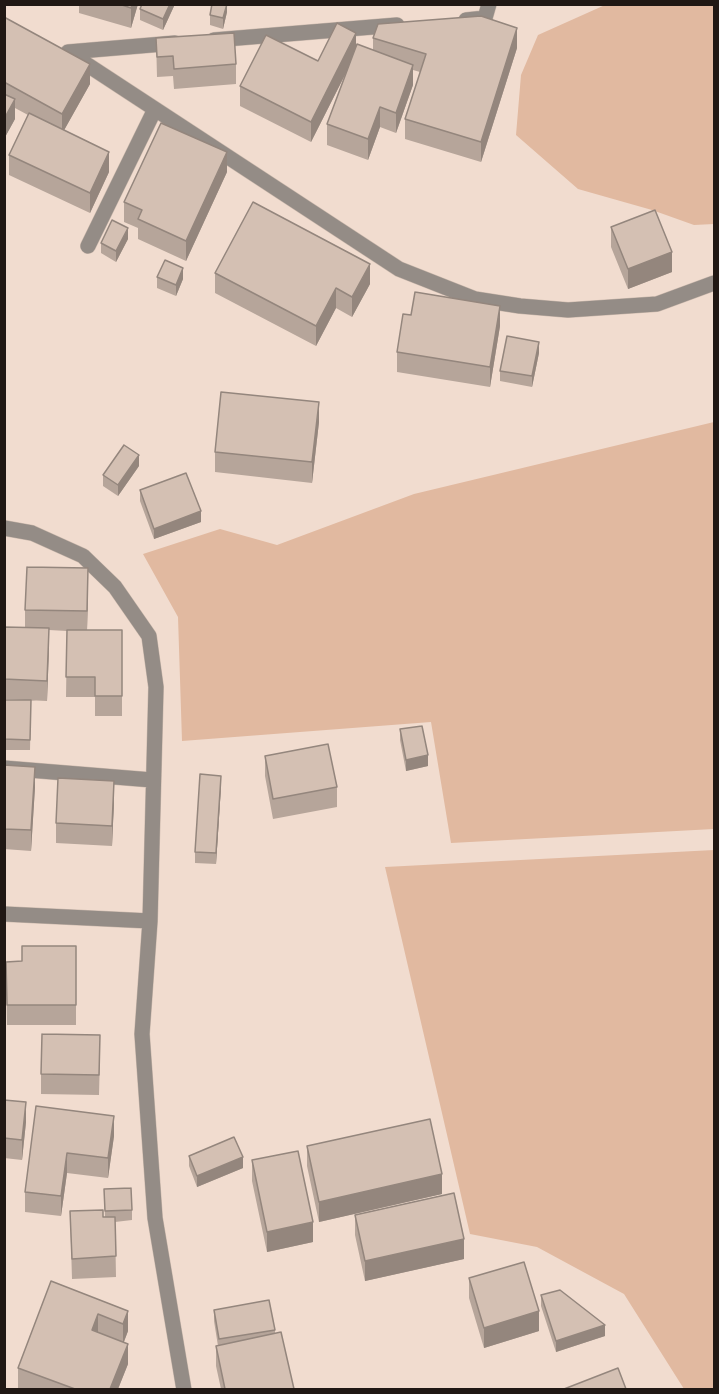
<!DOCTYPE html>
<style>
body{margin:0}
#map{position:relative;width:719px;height:1394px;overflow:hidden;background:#f1dccf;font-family:"Zilla Slab",serif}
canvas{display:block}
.frame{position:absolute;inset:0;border:6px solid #201814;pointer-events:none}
</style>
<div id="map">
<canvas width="719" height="1394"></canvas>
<div class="frame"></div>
</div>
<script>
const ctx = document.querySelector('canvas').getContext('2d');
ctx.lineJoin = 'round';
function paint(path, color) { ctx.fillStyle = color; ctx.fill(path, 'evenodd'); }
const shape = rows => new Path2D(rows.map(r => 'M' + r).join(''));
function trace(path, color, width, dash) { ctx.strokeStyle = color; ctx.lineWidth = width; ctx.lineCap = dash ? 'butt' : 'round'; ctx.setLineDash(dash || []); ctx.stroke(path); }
const green = shape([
 [605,5,714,5,714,224,694,225,652,210,578,189,516,135,521,75,538,35],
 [714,422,714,829,451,843,431,722,182,741,178,617,143,554,220,529,277,545,414,494],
 [714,850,714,1389,684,1389,624,1294,537,1247,470,1234,385,867]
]);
const minor = shape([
 [466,20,485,18,489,4],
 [214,40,397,25],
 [68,52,175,43],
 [74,56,399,269,475,299,520,306,568,310,657,304,714,283],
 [88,246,155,109],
 [4,528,32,533,83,556,115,587,149,636,156,687,150,921,142,1034,155,1218,184,1390],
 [4,768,152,780],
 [4,914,150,921]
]);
const wall = shape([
 [79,4,138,4,131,28,79,13],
 [142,4,175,4,163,30,140,20,140,9],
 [227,4,227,12,223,29,210,25,210,15],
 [4,17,90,84,64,130,109,172,90,213,9,175,9,155,28,115,15,108,15,119,4,139],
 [156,38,236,64,236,84,174,89,173,76,157,77],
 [373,38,517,48,481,162,405,139,405,119,420,72,413,70,413,85,396,133,380,127,368,160,327,145,327,124,345,75,311,142,240,106,240,86,318,61,356,45,373,50],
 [227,172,186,261,138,239,138,228,124,222,124,202],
 [611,227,672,272,628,289,611,247],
 [128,239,116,262,101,253,101,243],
 [215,273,370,284,352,317,336,308,316,346,215,293],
 [157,277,183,279,176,296,157,288],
 [500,326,490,387,397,372,397,352],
 [539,353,532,387,500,381,500,371],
 [319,422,312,483,215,472,215,452],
 [139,466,118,496,103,486,103,475],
 [140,490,201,522,154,539,140,501],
 [88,588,87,630,122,630,122,716,95,716,95,697,66,697,67,631,49,630,47,701,4,699,4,627,25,627,25,610],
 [4,700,31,700,30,750,4,750],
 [400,729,428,766,406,771,400,740],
 [265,756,337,787,337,807,273,819,265,776],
 [4,765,35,787,31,851,4,849],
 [221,786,216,864,195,863,195,852],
 [114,801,112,846,56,843,56,823],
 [76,946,76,1025,7,1025,6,962,22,961],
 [100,1055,99,1095,41,1094,41,1074],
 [4,1100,26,1122,22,1160,4,1158],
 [36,1106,114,1136,108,1178,67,1173,61,1216,25,1212,25,1192],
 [307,1146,442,1194,319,1222,307,1166],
 [189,1156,243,1168,197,1187,189,1166],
 [252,1160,313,1242,267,1252,252,1181],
 [104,1189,132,1210,132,1220,115,1222,116,1277,72,1279,70,1211,105,1217],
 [355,1215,464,1259,365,1281,355,1235],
 [469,1278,539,1331,484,1348,469,1298],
 [51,1281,128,1311,128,1331,124,1342,128,1364,118,1389,22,1389,18,1388,18,1368],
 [541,1295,605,1336,556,1352,541,1306],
 [214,1310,275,1330,275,1333,294,1389,221,1389,216,1366,216,1346,218,1346,214,1321]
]);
const shadedWall = shape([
 [132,4,138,4,131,28,131,8],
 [170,4,175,4,163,30,163,19],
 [227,4,227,12,223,29,223,18],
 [517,28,517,48,481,162,481,142],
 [356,33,356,53,311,142,311,122],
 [90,64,90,84,62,134,62,114],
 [413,65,413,85,396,133,396,113],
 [15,99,15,119,4,139,4,119],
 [380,107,380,127,368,160,368,139],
 [109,152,109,172,90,213,90,193],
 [227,152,227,172,186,261,186,241],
 [128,228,128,239,116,262,116,251],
 [672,252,672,272,628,289,628,269],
 [370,264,370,284,352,317,352,297],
 [183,268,183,279,176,296,176,285],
 [336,288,336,308,316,346,316,326],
 [500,306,500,326,490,387,490,367],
 [539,342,539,353,532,387,532,376],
 [319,402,319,422,312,483,312,462],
 [139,455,139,466,118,496,118,485],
 [201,511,201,522,154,539,154,529],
 [88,568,88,588,87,631,87,611],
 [49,628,49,648,47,701,47,681],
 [428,755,428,766,406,771,406,760],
 [35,767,35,787,31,851,31,830],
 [221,776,221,786,216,864,216,853],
 [114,781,114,801,112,846,112,826],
 [26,1102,26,1122,22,1160,22,1140],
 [114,1116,114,1136,108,1178,108,1158],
 [67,1153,67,1173,61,1216,61,1196],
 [243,1157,243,1168,197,1187,197,1176],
 [442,1174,442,1194,319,1222,319,1202],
 [313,1222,313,1242,267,1252,267,1232],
 [464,1239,464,1259,365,1281,365,1261],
 [128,1311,128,1331,123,1344,123,1324],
 [539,1311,539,1331,484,1348,484,1328],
 [98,1314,98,1334,92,1330],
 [605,1325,605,1336,556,1352,556,1341],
 [128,1344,128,1364,118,1389,110,1389]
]);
const building = shape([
 [119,4,132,4,131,8,119,4],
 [142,4,170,4,163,19,140,9,142,4],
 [212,4,227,4,223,18,210,15,212,4],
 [481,16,517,28,481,142,405,119,426,54,373,38,378,24,481,16],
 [4,17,90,64,62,114,4,82,4,17],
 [337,23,356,33,311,122,240,86,266,35,318,61,337,23],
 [234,33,236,64,174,69,173,56,157,57,156,38,234,33],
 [357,44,413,65,396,113,380,107,368,139,327,124,357,44],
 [4,94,15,99,4,119,4,94],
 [29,113,109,152,90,193,9,155,29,113],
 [161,123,227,152,186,241,138,219,142,210,124,202,161,123],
 [253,202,370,264,352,297,336,288,316,326,215,273,253,202],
 [655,210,672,252,628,269,611,227,655,210],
 [112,220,128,228,116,251,101,243,112,220],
 [165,260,183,268,176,285,157,277,165,260],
 [415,292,500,306,490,367,397,352,403,314,411,315,415,292],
 [507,336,539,342,532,376,500,371,507,336],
 [221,392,319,402,312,462,215,452,221,392],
 [124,445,139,455,118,485,103,475,124,445],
 [186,473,201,511,154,529,140,490,186,473],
 [27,567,88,568,87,611,25,610,27,567],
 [4,627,49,628,47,681,4,679,4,627],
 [67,630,122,630,122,696,95,696,95,677,66,677,67,630],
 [4,700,31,700,30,740,4,739,4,700],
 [422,726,428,755,406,760,400,729,422,726],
 [328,744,337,787,273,799,265,756,328,744],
 [4,765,35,767,31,830,4,829,4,765],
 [200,774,221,776,216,853,195,852,200,774],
 [58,778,114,781,112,826,56,823,58,778],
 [22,946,76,946,76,1005,7,1005,6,962,22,961,22,946],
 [42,1034,100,1035,99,1075,41,1074,42,1034],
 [4,1100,26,1102,22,1140,4,1138,4,1100],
 [36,1106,114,1116,108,1158,67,1153,61,1196,25,1192,36,1106],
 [430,1119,442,1174,319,1202,307,1146,430,1119],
 [234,1137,243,1157,197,1176,189,1156,234,1137],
 [298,1151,313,1222,267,1232,252,1160,298,1151],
 [131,1188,132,1210,105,1211,104,1189,131,1188],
 [454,1193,464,1239,365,1261,355,1215,454,1193],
 [103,1210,103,1217,115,1217,116,1256,72,1259,70,1211,103,1210],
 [524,1262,539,1311,484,1328,469,1278,524,1262],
 [51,1281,128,1311,123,1324,98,1314,92,1330,128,1344,110,1389,75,1389,18,1368,51,1281],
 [560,1290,605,1325,556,1341,541,1295,560,1290],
 [269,1300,275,1330,219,1339,214,1310,269,1300],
 [281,1332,294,1389,225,1389,216,1346,281,1332],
 [618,1368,626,1389,564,1389,618,1368]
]);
paint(green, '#e1b9a0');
trace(minor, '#cbb9ad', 16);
trace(minor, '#948c86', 15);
paint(wall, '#b6a59a');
paint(shadedWall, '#94867d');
paint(building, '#d4c0b3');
trace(building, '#94867d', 1.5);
</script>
